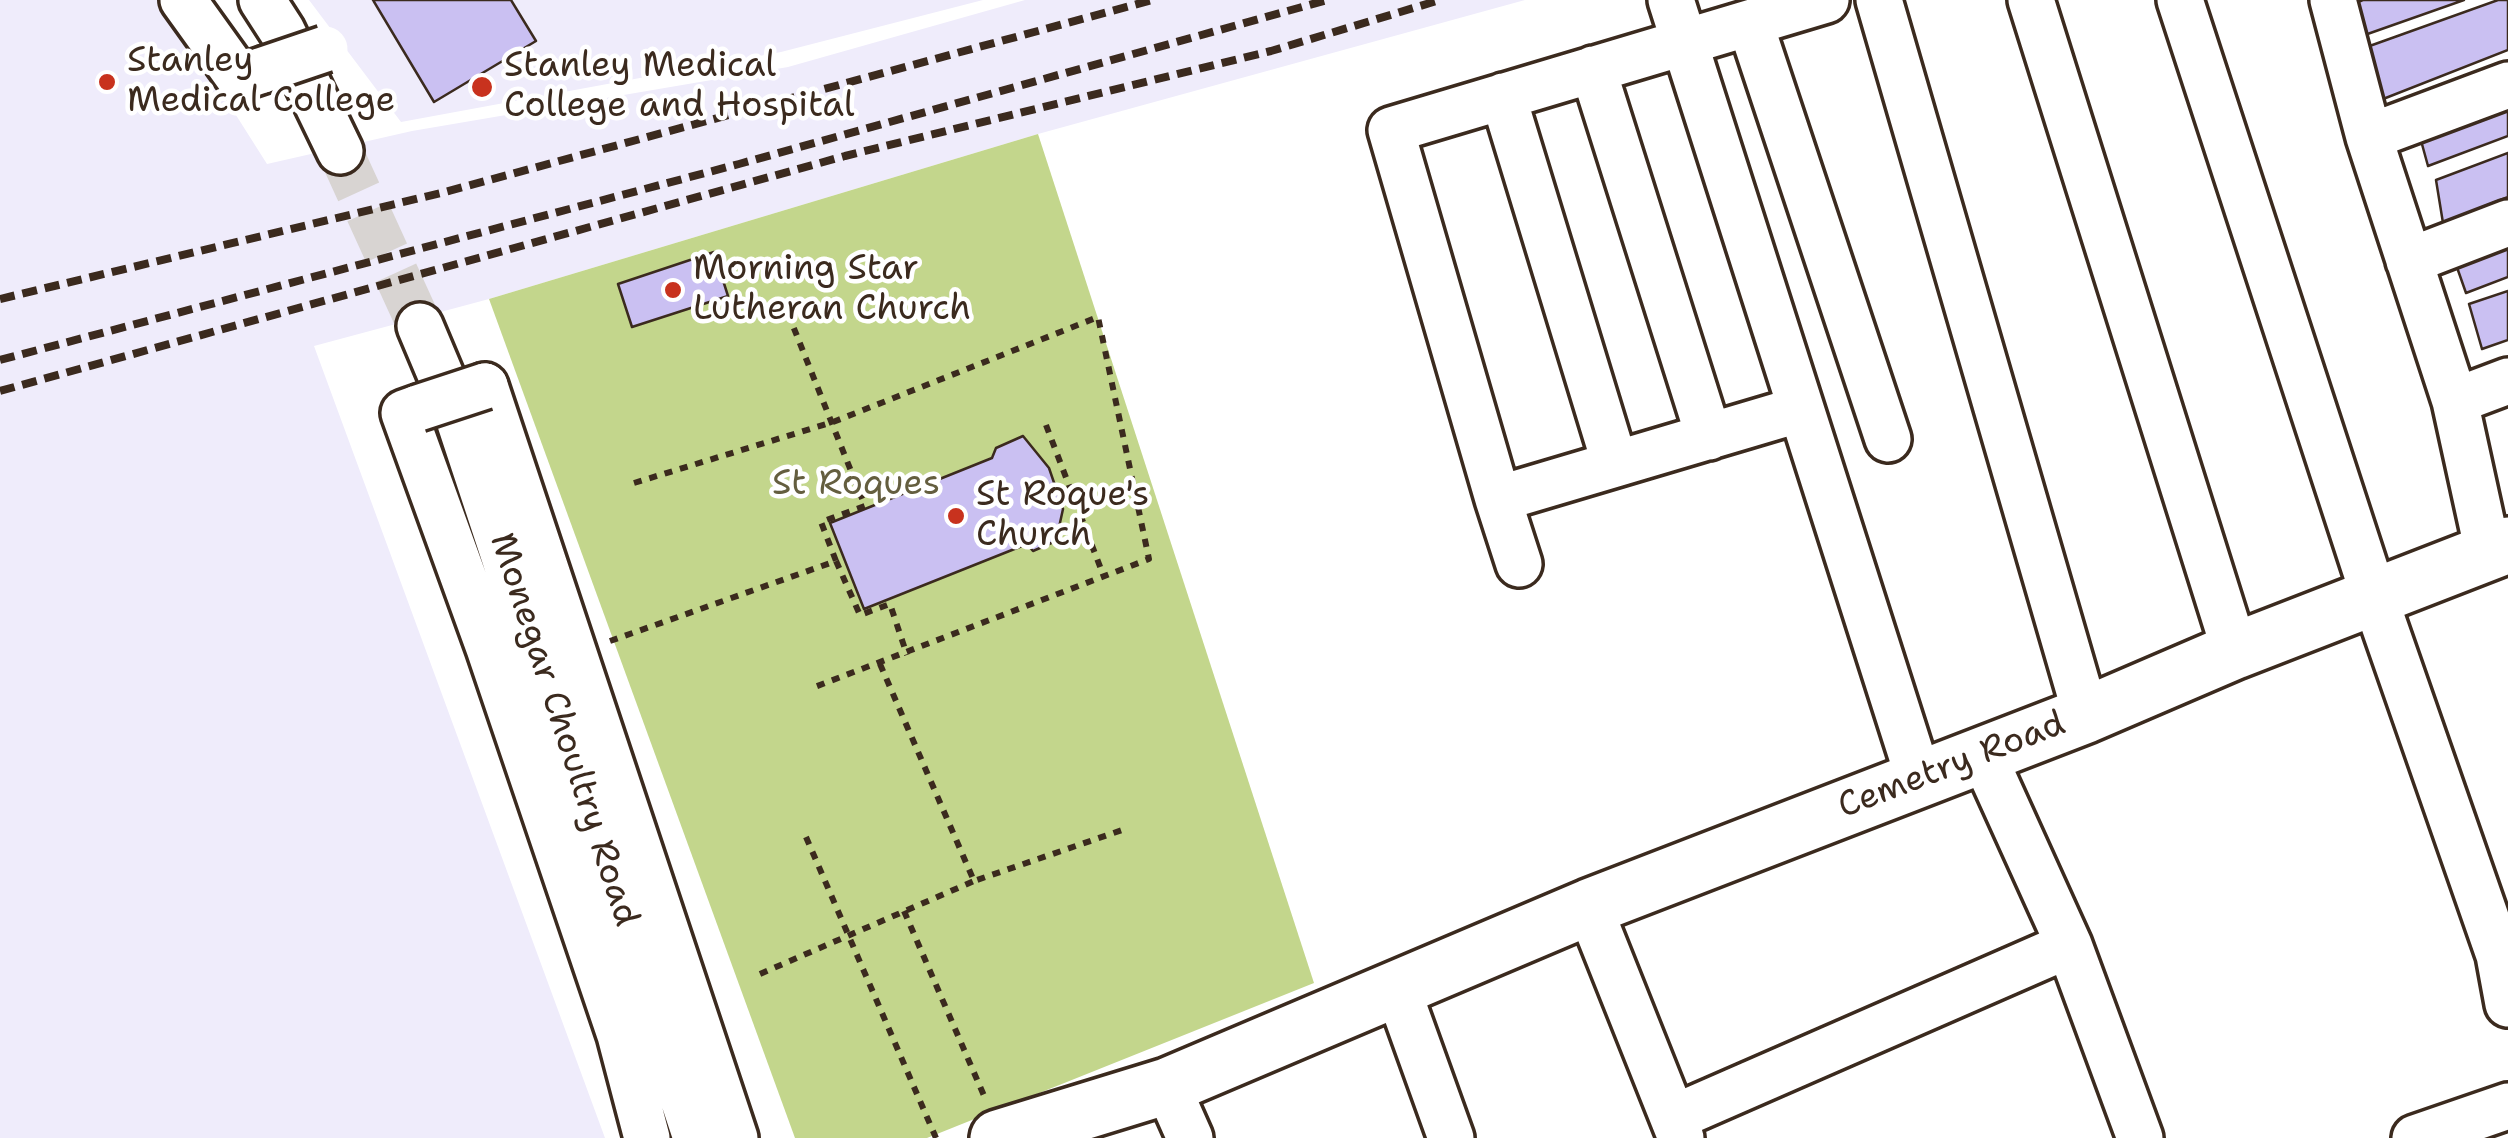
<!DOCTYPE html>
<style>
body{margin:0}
canvas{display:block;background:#fff}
</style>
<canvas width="2508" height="1138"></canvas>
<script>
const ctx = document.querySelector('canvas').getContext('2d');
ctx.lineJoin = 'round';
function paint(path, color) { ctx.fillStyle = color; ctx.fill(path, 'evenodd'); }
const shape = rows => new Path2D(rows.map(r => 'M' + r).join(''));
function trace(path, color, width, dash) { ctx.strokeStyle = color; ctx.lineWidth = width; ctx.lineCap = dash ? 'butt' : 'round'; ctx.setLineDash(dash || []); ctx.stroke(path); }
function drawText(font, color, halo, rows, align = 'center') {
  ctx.font = font + ' "Shantell Sans",sans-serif'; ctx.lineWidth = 9; ctx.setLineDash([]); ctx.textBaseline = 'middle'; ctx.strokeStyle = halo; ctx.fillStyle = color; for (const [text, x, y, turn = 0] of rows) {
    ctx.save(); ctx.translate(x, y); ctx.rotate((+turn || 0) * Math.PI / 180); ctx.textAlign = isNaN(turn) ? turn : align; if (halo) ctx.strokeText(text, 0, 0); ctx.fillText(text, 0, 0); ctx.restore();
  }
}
const built = shape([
 [0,0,163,0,267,164,412,131,788,67,1025,0,1525,0,1038,134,489,299,314,346,605,1138,0,1138],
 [309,0,983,0,781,52,401,122]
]);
const green = shape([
 [1038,134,1314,983,927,1138,795,1138,489,299]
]);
const building = shape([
 [373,0,511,0,536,41,434,102,373,0],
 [2363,0,2464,0,2359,37,2348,6,2363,0],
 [2498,0,2508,0,2508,50,2378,101,2364,48,2498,0],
 [2508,94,2508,136,2428,166,2417,126,2508,94],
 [2508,153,2508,197,2443,223,2436,180,2508,153],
 [2508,235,2508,277,2466,293,2453,256,2508,235],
 [714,252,728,296,632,327,618,284,714,252],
 [2508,291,2508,340,2482,349,2469,304,2508,291],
 [1023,436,1049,468,1063,509,1056,541,1033,551,1027,544,864,609,830,523,992,458,996,448,1023,436]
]);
const minorTunnel = shape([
 [340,151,420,326]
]);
const path = shape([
 [1046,425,1104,577],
 [634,483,833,422,1098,317,1149,559,812,688],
 [836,561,860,615,890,604,907,655],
 [610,641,836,561,821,522,865,506,791,321],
 [880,664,974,881,1128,828],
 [806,837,936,1138],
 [904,911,985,1098],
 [760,974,974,881]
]);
const minor = shape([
 [183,0,239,78,263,70],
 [262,0,282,31,340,151],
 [1671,0,1919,779],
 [1879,0,2086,715],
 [2031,0,2235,651],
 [2180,0,2375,599,2499,955,2508,1004],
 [2333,0,2369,137,2455,401,2488,552],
 [1750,23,1888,439],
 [1593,69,1709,437],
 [1503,96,1615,464],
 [2369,137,2508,85],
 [2409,261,2508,223],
 [420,326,457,414,696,1138],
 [485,386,735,1138],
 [2455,401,2508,381],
 [418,408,404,413,489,648,620,1035,647,1138],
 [1801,409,1498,499,1391,130,1826,0],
 [1498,499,1519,564],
 [1983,755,2069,945,2140,1138],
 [1589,907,1681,1138],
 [1396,985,1451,1138],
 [1167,1086,1190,1138],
 [1673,1118,2069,945],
 [2415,1138,2508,1106]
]);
const major = shape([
 [998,1138,1167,1086,1589,907,2086,715,2235,651,2508,545]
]);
const rail = shape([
 [0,299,445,192,1152,0],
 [0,360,739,164,1327,0],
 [0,391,845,156,1271,51,1440,0]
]);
const minorBridge = shape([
 [263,70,325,49],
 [418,408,485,386]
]);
const markers = [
 [107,82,10,"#c8321e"],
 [482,87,12,"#c8321e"],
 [673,290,10,"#c8321e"],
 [956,516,10,"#c8321e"]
];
const poiNames = [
 ["Stanley",127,62],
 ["Medical College",127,102],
 ["Stanley Medical",504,67],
 ["College and Hospital",504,107],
 ["Morning Star",693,270],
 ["Lutheran Church",693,310],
 ["St Roque's",976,496],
 ["Church",976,536]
];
const parkNames = [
 ["St Roques",856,485]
];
const streetNames = [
 ["Monegar Choultry Road",563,730,72],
 ["Cemetry Road",1952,766,-21]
];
paint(built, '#efecfb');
paint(green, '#c3d68c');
paint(building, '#cac0f2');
trace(building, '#3b2a1e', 2.5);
trace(minorTunnel, '#d8d4d2', 45, [45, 22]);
trace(minor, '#3b2a1e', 52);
trace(major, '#3b2a1e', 62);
trace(path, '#3b2a1e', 6, [8, 8]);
trace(minor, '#fff', 45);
trace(major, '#fff', 55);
trace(rail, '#3b2a1e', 8, [15, 8]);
trace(minorBridge, '#3b2a1e', 52, []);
trace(minorBridge, '#fff', 45);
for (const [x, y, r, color] of markers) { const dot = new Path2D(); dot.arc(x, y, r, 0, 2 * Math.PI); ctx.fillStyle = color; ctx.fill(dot); trace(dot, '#fff', 4); }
drawText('35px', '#3b2a1e', '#fff', poiNames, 'left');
drawText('35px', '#645e3f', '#fff', parkNames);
drawText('35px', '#3b2a1e', '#fff', streetNames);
</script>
